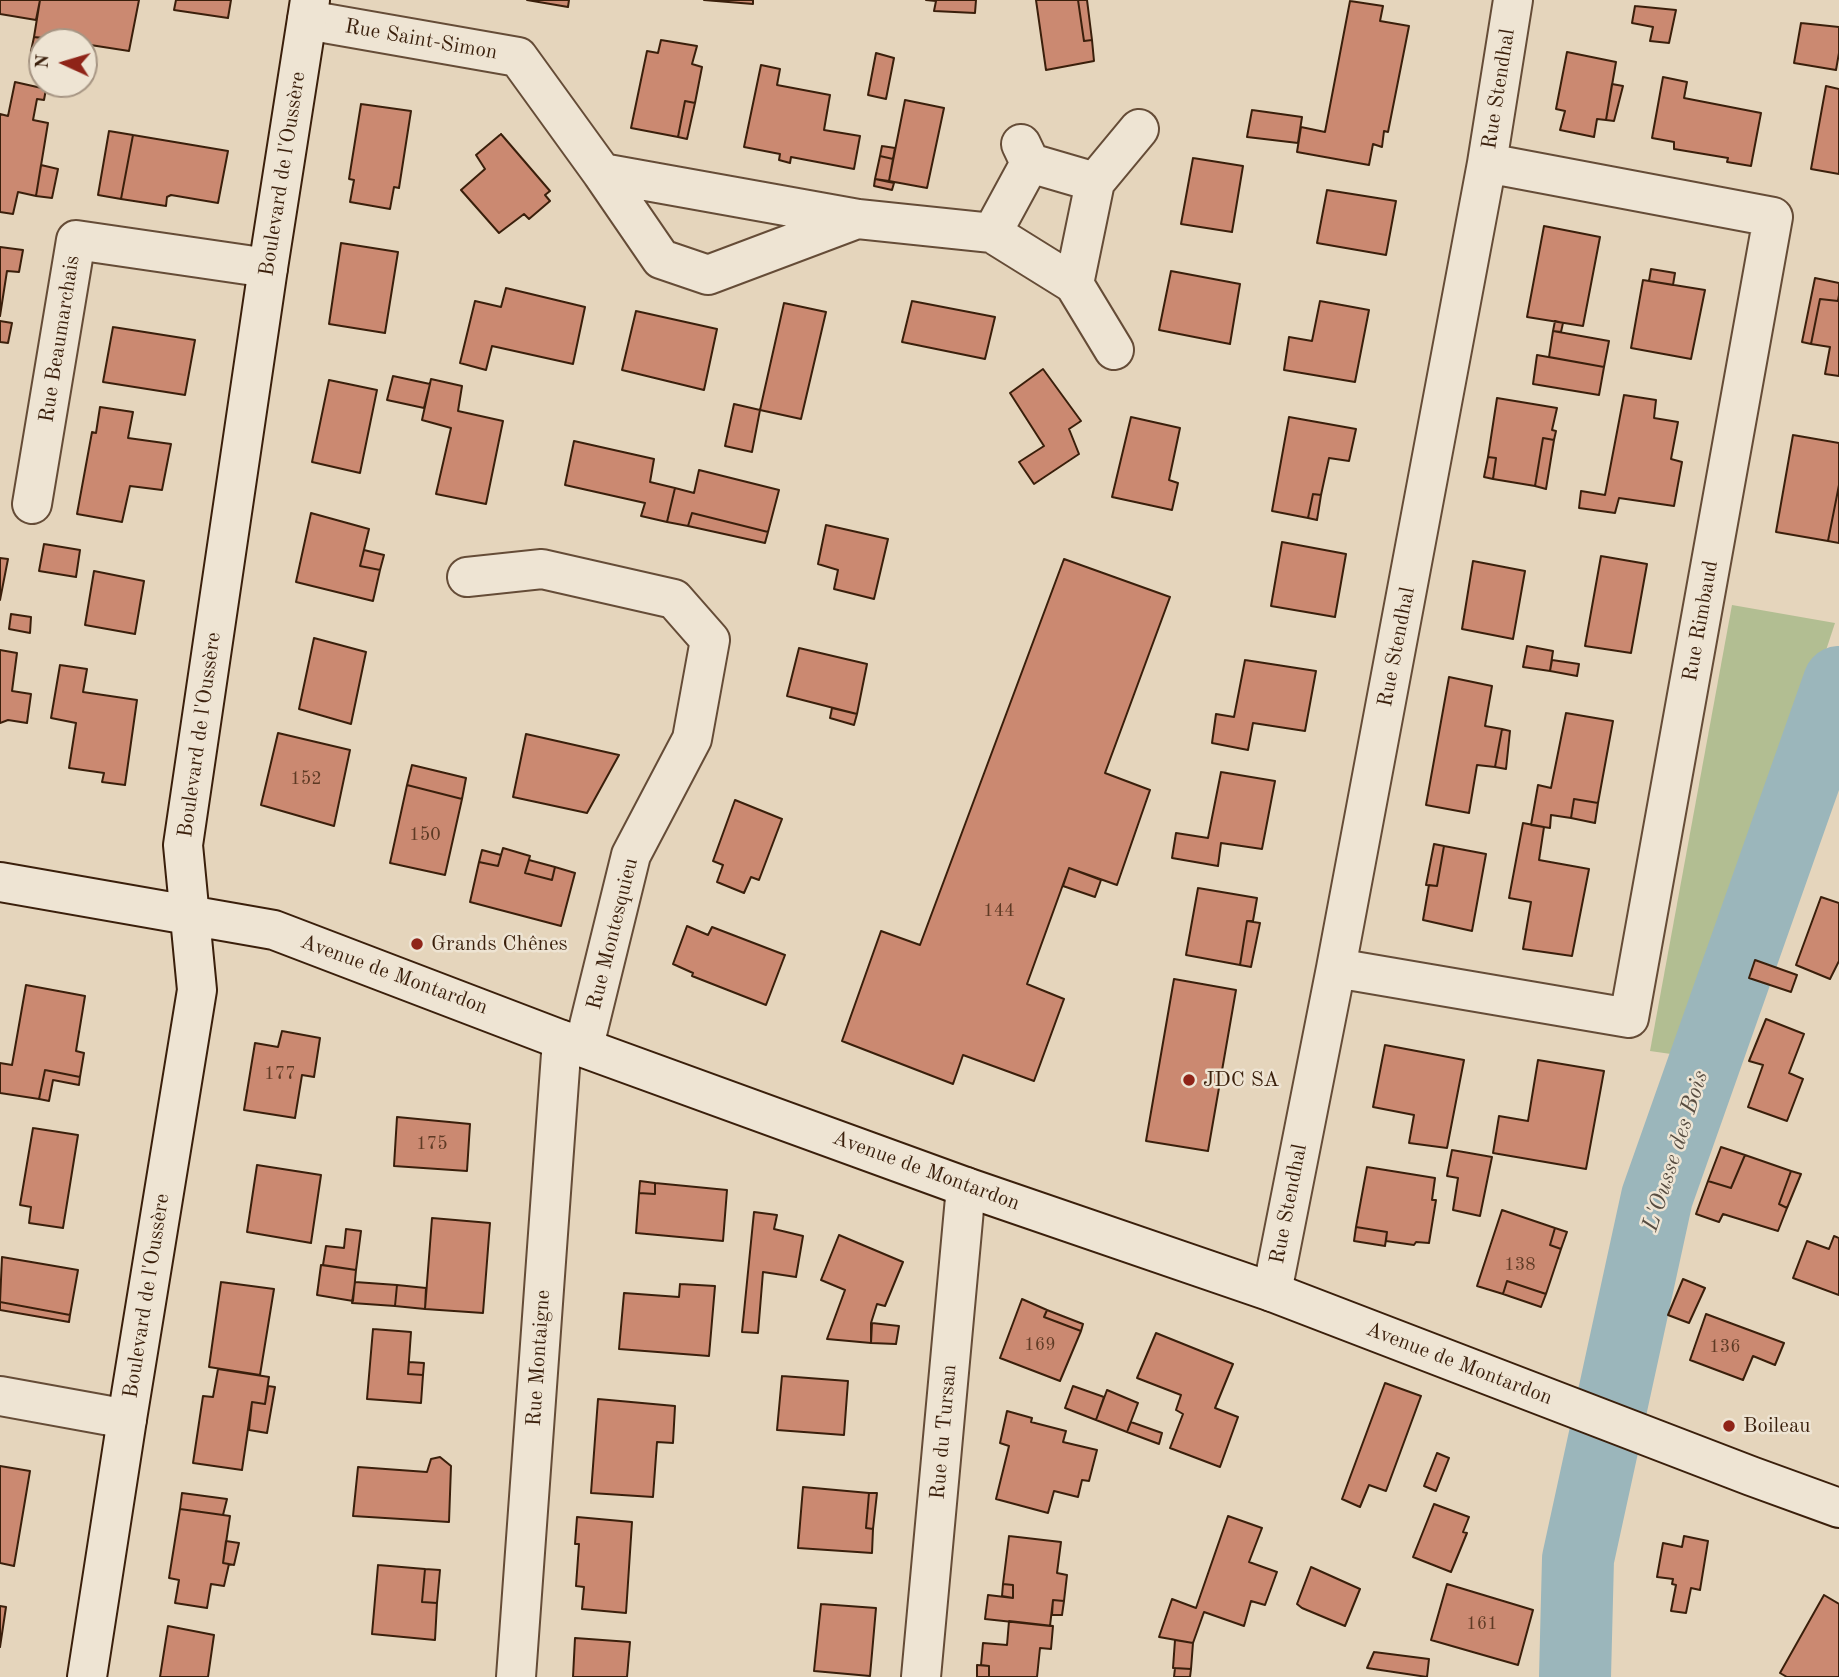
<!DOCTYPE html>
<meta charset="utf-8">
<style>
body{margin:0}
#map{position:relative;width:1839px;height:1677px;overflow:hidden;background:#e5d5bc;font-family:"Old Standard TT",serif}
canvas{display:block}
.north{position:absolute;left:28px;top:28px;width:70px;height:70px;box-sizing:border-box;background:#eee4d3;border:2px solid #a69583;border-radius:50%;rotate:274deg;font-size:19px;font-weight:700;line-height:28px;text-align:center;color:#3a1f0b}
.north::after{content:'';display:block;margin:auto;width:24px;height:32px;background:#8f2418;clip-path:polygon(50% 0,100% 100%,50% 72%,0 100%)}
</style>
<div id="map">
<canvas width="1839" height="1677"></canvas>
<div class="north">N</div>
</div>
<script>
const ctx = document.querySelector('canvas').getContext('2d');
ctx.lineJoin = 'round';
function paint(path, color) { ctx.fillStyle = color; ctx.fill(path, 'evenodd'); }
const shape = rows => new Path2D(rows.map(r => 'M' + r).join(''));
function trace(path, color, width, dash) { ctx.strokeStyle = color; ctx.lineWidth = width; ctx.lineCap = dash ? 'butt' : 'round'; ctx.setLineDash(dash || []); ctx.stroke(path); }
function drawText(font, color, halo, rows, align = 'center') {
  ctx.font = font + ' "Old Standard TT",serif'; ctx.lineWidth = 5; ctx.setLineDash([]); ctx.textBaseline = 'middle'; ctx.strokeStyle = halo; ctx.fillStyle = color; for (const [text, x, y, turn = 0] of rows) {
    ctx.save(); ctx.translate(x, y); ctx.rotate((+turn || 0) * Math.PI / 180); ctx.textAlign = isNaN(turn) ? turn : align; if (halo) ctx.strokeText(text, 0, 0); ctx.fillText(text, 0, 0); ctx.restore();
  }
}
const green = shape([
 [1732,605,1835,623,1692,1057,1650,1051]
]);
const river = shape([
 [1575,1677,1578,1559,1657,1197,1839,682]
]);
const building = shape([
 [0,0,40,0,36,20,0,14,0,0],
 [40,0,139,0,129,51,84,44,84,42,34,37,40,0],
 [176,0,231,0,228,18,174,10,176,0],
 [527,0,569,0,568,7,527,0],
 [704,0,753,0,753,4,704,0],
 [926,0,976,0,975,13,934,11,936,1,926,0],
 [1036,0,1078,0,1084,41,1092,40,1094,61,1046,70,1036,0],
 [1078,0,1087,0,1092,40,1084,41,1078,0],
 [1350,1,1383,6,1380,21,1409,26,1388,132,1384,131,1382,147,1373,144,1369,165,1297,152,1301,127,1325,132,1350,1],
 [1635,6,1676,10,1669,43,1650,41,1653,27,1632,23,1635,6],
 [1801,23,1839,27,1839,53,1836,70,1794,63,1801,23],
 [34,37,69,42,42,42,42,53,31,51,34,37],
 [661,40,697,46,692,64,702,67,695,103,685,101,678,137,631,128,647,51,658,53,661,40],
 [1567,52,1616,62,1606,120,1597,119,1594,137,1560,130,1565,111,1556,109,1567,52],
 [876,53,894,58,886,99,868,95,876,53],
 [761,65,780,69,777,85,830,95,824,130,860,136,854,169,791,157,790,163,779,160,780,154,744,147,761,65],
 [1663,77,1687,82,1684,98,1761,113,1751,166,1727,162,1728,158,1674,149,1674,142,1652,138,1663,77],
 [15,82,46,89,44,100,37,99,33,120,48,123,36,196,18,192,13,214,0,212,0,114,8,116,15,82],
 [1612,84,1623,86,1614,121,1606,120,1612,84],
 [1826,86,1839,89,1839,174,1811,169,1826,86],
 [905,100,944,108,927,188,889,181,905,100],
 [685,101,695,103,687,139,678,137,685,101],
 [361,104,411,111,399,188,394,187,390,209,350,202,354,180,349,179,361,104],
 [1252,110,1302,117,1298,143,1247,137,1252,110],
 [109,131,133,135,121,199,98,195,109,131],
 [501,134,550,191,545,195,550,201,529,219,524,214,499,233,461,190,485,169,476,155,501,134],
 [133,135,228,151,218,203,171,195,167,197,166,206,121,199,133,135],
 [882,146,895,148,893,159,880,156,882,146],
 [880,156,893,159,889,181,875,179,880,156],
 [1193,158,1243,166,1232,232,1181,224,1193,158],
 [41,165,58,169,52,198,36,196,41,165],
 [875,179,894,183,892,190,874,186,875,179],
 [1327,190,1396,201,1386,255,1317,243,1327,190],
 [1544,226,1600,237,1583,326,1527,317,1544,226],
 [341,243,398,252,385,333,329,324,341,243],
 [0,247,23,250,19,272,7,271,0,316,0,247],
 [1651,269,1675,273,1673,285,1649,281,1651,269],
 [1171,271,1240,284,1230,344,1159,330,1171,271],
 [1815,278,1839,283,1839,295,1838,301,1820,299,1811,344,1802,342,1815,278],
 [1643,280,1705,290,1691,359,1631,348,1643,280],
 [506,288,585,307,573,364,492,346,486,370,460,363,475,301,501,307,506,288],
 [1839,295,1839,376,1825,374,1830,347,1811,344,1820,299,1838,301,1839,295],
 [912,301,995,317,985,359,902,342,912,301],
 [1320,301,1369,310,1355,382,1284,370,1289,337,1312,341,1320,301],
 [784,303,826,312,801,419,760,410,784,303],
 [636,311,717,329,704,390,622,370,636,311],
 [0,321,12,323,8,343,0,342,0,321],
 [1555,321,1563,323,1561,332,1553,331,1555,321],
 [113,327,195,340,185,395,103,382,113,327],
 [1553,331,1609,341,1604,367,1549,357,1553,331],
 [1537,355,1604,367,1599,395,1533,384,1537,355],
 [1043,369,1081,421,1069,429,1079,454,1034,484,1019,462,1044,446,1010,393,1043,369],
 [393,376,430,384,424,408,387,400,393,376],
 [431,379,462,386,458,411,503,421,486,504,436,494,451,428,422,420,431,379],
 [329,380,377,390,360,473,312,462,329,380],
 [1624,395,1656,400,1654,418,1678,422,1671,459,1682,462,1674,506,1619,498,1615,513,1579,508,1581,491,1605,495,1624,395],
 [1497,398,1557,408,1552,430,1556,431,1554,440,1543,438,1535,486,1493,479,1496,458,1488,457,1497,398],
 [734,404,760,410,752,452,725,446,734,404],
 [100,407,133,412,128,438,171,444,162,490,130,486,122,522,77,514,92,432,96,433,100,407],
 [1131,417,1180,428,1169,480,1178,483,1172,510,1112,497,1131,417],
 [1289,417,1356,429,1349,461,1329,458,1321,495,1313,494,1308,518,1272,511,1289,417],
 [1793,435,1839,443,1839,485,1828,541,1776,532,1793,435],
 [1543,438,1554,440,1546,489,1535,486,1543,438],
 [574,441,654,459,650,482,675,488,667,522,641,516,645,503,565,485,574,441],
 [1488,457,1496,458,1493,479,1484,477,1488,457],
 [699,470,779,490,768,532,692,513,688,526,667,522,675,488,694,493,699,470],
 [1839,485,1839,543,1828,541,1839,485],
 [1313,494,1321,495,1317,520,1308,518,1313,494],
 [311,513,369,529,360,566,380,570,373,601,296,582,311,513],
 [692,513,768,532,765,543,688,526,692,513],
 [826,525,888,539,874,599,834,589,838,570,818,564,826,525],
 [1282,542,1346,554,1335,617,1271,606,1282,542],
 [44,544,80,550,76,577,39,571,44,544],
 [364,550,384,555,380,570,360,566,364,550],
 [1601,556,1647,564,1631,653,1585,646,1601,556],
 [0,558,8,559,0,600,0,558],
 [1064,559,1170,597,1105,773,1150,790,1117,885,1069,868,1027,984,1064,999,1034,1081,963,1055,953,1084,842,1041,881,931,920,945,1064,559],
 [1473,561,1525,571,1513,639,1462,629,1473,561],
 [94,571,144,581,135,634,85,625,94,571],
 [11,614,31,617,30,633,9,629,11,614],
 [314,638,366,652,351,724,299,709,314,638],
 [1527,646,1553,651,1550,671,1523,667,1527,646],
 [799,648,867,664,857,714,787,696,799,648],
 [0,650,17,653,12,691,31,694,27,723,8,720,0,723,0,650],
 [1245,660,1316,671,1305,731,1253,723,1248,750,1212,743,1216,714,1234,717,1245,660],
 [1552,660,1579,664,1577,676,1550,671,1552,660],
 [60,665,87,669,83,692,137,700,125,785,102,782,104,773,69,768,76,723,51,718,60,665],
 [1449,677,1492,686,1485,726,1502,729,1495,767,1477,765,1469,813,1426,805,1449,677],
 [832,708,857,714,854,725,830,718,832,708],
 [1566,713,1613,721,1598,803,1574,799,1571,818,1551,815,1550,828,1531,825,1538,785,1551,788,1566,713],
 [1502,729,1510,731,1506,769,1495,767,1502,729],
 [278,733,350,750,334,826,261,805,278,733],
 [526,734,619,755,587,813,513,797,526,734],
 [412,765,466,778,462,799,407,785,412,765],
 [1221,772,1275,781,1262,849,1221,843,1218,866,1172,858,1176,833,1208,838,1221,772],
 [407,785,462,799,445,875,390,863,407,785],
 [1574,799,1598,803,1595,823,1571,818,1574,799],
 [735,800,782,819,759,880,751,877,744,893,717,882,723,865,713,861,735,800],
 [1523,823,1544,827,1539,860,1589,869,1572,956,1523,949,1531,902,1509,898,1523,823],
 [1434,844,1444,846,1437,886,1426,885,1434,844],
 [1444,846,1486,854,1472,931,1423,920,1429,885,1437,886,1444,846],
 [503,848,530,856,525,873,552,880,555,867,575,873,561,926,470,902,479,862,498,866,503,848],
 [482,850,501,855,498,866,479,862,482,850],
 [529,860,555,867,552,880,525,873,529,860],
 [1069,868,1101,880,1095,897,1063,886,1069,868],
 [1198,888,1257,898,1253,921,1247,921,1240,965,1186,955,1198,888],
 [1821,897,1839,903,1839,961,1830,979,1796,965,1821,897],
 [1247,921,1260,923,1251,967,1240,965,1247,921],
 [687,926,708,935,712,927,785,955,766,1005,692,976,693,973,673,964,687,926],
 [1755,960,1797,975,1791,992,1749,978,1755,960],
 [1174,979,1236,990,1208,1151,1146,1141,1174,979],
 [26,985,85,996,76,1051,84,1053,80,1077,45,1070,39,1099,0,1093,0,1063,12,1065,26,985],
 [1766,1019,1804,1034,1789,1073,1803,1079,1787,1121,1748,1107,1763,1065,1749,1061,1766,1019],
 [282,1031,320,1038,314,1077,302,1075,295,1118,244,1110,255,1043,278,1047,282,1031],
 [1385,1045,1464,1060,1447,1148,1409,1143,1414,1115,1373,1107,1385,1045],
 [1538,1060,1604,1071,1586,1169,1493,1153,1499,1116,1528,1121,1538,1060],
 [45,1070,80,1077,79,1085,53,1080,49,1101,39,1099,45,1070],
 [397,1117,470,1124,467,1171,394,1166,397,1117],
 [33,1128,78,1135,63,1228,29,1223,31,1207,20,1205,33,1128],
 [1721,1147,1745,1155,1731,1188,1708,1181,1721,1147],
 [1452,1150,1492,1157,1480,1216,1453,1210,1458,1178,1447,1176,1452,1150],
 [1745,1155,1791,1171,1779,1204,1787,1208,1778,1231,1723,1214,1719,1222,1696,1214,1708,1181,1731,1188,1745,1155],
 [257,1165,321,1175,311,1243,247,1232,257,1165],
 [1367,1167,1435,1178,1432,1200,1436,1200,1429,1243,1416,1242,1414,1245,1386,1241,1387,1232,1356,1227,1367,1167],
 [1791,1171,1801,1174,1787,1208,1779,1204,1791,1171],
 [640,1181,655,1183,655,1194,639,1193,640,1181],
 [655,1183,727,1190,723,1241,636,1233,639,1193,655,1194,655,1183],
 [1502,1210,1555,1228,1550,1245,1561,1249,1546,1294,1507,1281,1503,1294,1477,1286,1502,1210],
 [754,1212,777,1215,774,1229,803,1236,796,1277,763,1272,758,1333,742,1332,754,1212],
 [432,1218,490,1223,483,1313,425,1309,432,1218],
 [1356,1227,1387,1232,1385,1246,1354,1241,1356,1227],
 [1555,1228,1567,1232,1561,1249,1550,1245,1555,1228],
 [346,1229,361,1231,356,1270,323,1265,326,1246,344,1248,346,1229],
 [839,1235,903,1262,885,1306,877,1304,871,1323,871,1343,827,1339,845,1290,821,1280,839,1235],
 [1834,1236,1839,1238,1839,1295,1793,1278,1807,1241,1829,1249,1834,1236],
 [2,1257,78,1270,70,1315,0,1302,2,1257],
 [321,1265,356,1270,353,1301,317,1295,321,1265],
 [1683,1279,1705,1288,1689,1323,1668,1315,1683,1279],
 [1507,1281,1546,1294,1541,1307,1503,1294,1507,1281],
 [221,1282,274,1289,260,1375,209,1367,221,1282],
 [355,1282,397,1285,395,1306,352,1303,355,1282],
 [680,1284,715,1286,709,1356,619,1349,624,1293,679,1297,680,1284],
 [397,1285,426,1288,425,1309,395,1306,397,1285],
 [1022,1299,1047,1310,1044,1317,1081,1331,1060,1381,1000,1358,1022,1299],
 [0,1302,70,1315,69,1322,0,1310,0,1302],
 [1047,1310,1083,1324,1081,1331,1044,1317,1047,1310],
 [1706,1314,1784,1343,1775,1365,1753,1356,1743,1380,1690,1360,1706,1314],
 [872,1323,899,1326,896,1344,871,1343,872,1323],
 [373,1329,411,1332,408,1374,423,1375,421,1403,367,1399,373,1329],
 [1156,1333,1233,1364,1215,1408,1238,1417,1220,1467,1170,1448,1183,1414,1176,1410,1181,1395,1137,1378,1156,1333],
 [409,1362,424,1363,423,1375,408,1374,409,1362],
 [218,1369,269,1377,265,1404,252,1402,242,1470,193,1463,203,1396,213,1397,218,1369],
 [782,1376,848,1381,844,1435,777,1430,782,1376],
 [1385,1383,1421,1396,1386,1491,1369,1485,1360,1507,1342,1499,1385,1383],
 [268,1386,275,1387,267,1433,249,1430,252,1402,265,1404,268,1386],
 [1073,1386,1104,1397,1096,1420,1065,1408,1073,1386],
 [1107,1390,1138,1403,1127,1432,1096,1420,1107,1390],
 [598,1399,675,1406,673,1443,657,1442,653,1497,591,1493,598,1399],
 [1007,1411,1032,1418,1031,1422,1066,1431,1063,1442,1097,1450,1089,1481,1082,1480,1078,1497,1054,1491,1048,1513,996,1499,1009,1446,1000,1443,1007,1411],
 [1131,1422,1162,1433,1159,1444,1127,1432,1131,1422],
 [1437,1453,1449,1458,1436,1491,1424,1486,1437,1453],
 [440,1457,451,1466,449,1522,353,1516,358,1467,427,1472,431,1459,440,1457],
 [0,1466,30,1471,14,1566,0,1563,0,1466],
 [803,1487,869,1493,866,1528,873,1529,872,1553,798,1548,803,1487],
 [182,1493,227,1499,223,1515,180,1509,182,1493],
 [869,1493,877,1493,873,1529,866,1528,869,1493],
 [1434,1504,1469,1517,1463,1532,1467,1533,1451,1572,1413,1557,1434,1504],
 [180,1509,230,1516,223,1563,229,1564,224,1586,211,1584,207,1608,175,1603,179,1580,169,1578,180,1509],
 [1228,1516,1262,1528,1249,1562,1277,1572,1265,1605,1251,1601,1244,1626,1204,1612,1193,1643,1159,1637,1172,1599,1196,1608,1228,1516],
 [577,1517,632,1522,626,1613,582,1609,584,1587,576,1586,579,1544,575,1544,577,1517],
 [1009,1536,1061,1542,1057,1573,1067,1575,1064,1601,1053,1600,1050,1626,985,1619,988,1595,1013,1598,1013,1585,1003,1584,1009,1536],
 [1684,1536,1708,1541,1700,1590,1691,1588,1686,1613,1671,1611,1676,1585,1672,1584,1673,1579,1657,1577,1663,1543,1682,1547,1684,1536],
 [226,1541,239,1543,234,1565,223,1563,226,1541],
 [378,1565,425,1569,422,1602,437,1603,435,1640,372,1634,378,1565],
 [1311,1567,1360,1589,1345,1626,1302,1608,1297,1604,1311,1567],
 [425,1569,440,1570,437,1603,422,1602,425,1569],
 [1003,1584,1013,1585,1013,1598,1002,1596,1003,1584],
 [1447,1584,1533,1610,1518,1665,1431,1640,1447,1584],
 [1824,1595,1839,1604,1839,1677,1787,1677,1780,1673,1824,1595],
 [1053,1600,1064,1601,1062,1615,1052,1615,1053,1600],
 [821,1604,876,1608,870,1676,814,1671,821,1604],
 [0,1606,6,1607,0,1647,0,1606],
 [1009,1621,1053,1626,1051,1649,1040,1648,1037,1677,989,1677,989,1666,981,1665,983,1643,1007,1645,1009,1621],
 [168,1626,214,1635,208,1677,160,1677,168,1626],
 [575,1638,630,1642,627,1677,573,1677,575,1638],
 [1175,1640,1193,1643,1191,1669,1173,1668,1175,1640],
 [1374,1652,1429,1659,1427,1677,1367,1668,1374,1652],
 [977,1665,989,1666,989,1677,977,1677,977,1665],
 [1175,1668,1191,1669,1190,1677,1174,1677,1175,1668]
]);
const street = shape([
 [307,20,518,57,602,173,858,219,992,233,1074,284,1114,350],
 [1021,144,1030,163,1095,182],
 [602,173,661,259,708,275,857,219],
 [992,233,1030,163],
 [1074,284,1095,182,1139,129],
 [32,504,76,240,268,268],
 [467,577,542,569,674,599,710,640,692,739,631,855,584,1046],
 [1336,968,1629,1018,1773,217,1487,163],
 [1272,1292,1336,968,1487,163,1513,0],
 [0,1396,127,1419],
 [516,1677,562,1040],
 [921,1677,966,1187]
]);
const secondary = shape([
 [0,882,274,930,562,1040,966,1187,1272,1292,1751,1476,1839,1508],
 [87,1677,127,1419,197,990,183,845,268,268,310,0]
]);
const markers = [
 [417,944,7,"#8f2418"],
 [1189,1080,7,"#8f2418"],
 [1729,1426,7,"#8f2418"]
];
const numberNames = [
 ["152",306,779],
 ["150",425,835],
 ["144",999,911],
 ["177",280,1074],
 ["175",432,1144],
 ["138",1520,1265],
 ["169",1040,1345],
 ["136",1725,1347],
 ["161",1482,1624]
];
const streetNames = [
 ["Rue Saint-Simon",421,40,10],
 ["Rue Stendhal",1499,89,-81],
 ["Boulevard de l'Oussère",283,174,-81],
 ["Rue Beaumarchais",60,339,-81],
 ["Rue Rimbaud",1701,621,-80],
 ["Rue Stendhal",1397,647,-79],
 ["Boulevard de l'Oussère",200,735,-82],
 ["Rue Montesquieu",613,934,-76],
 ["Avenue de Montardon",394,975,20],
 ["Avenue de Montardon",926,1171,20],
 ["Rue Stendhal",1289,1204,-79],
 ["Boulevard de l'Oussère",147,1296,-81],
 ["Rue Montaigne",539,1358,-86],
 ["Avenue de Montardon",1459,1364,21],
 ["Rue du Tursan",944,1432,-85]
];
const poiNames = [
 ["Grands Chênes",431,944],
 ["JDC SA",1203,1080],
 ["Boileau",1743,1426]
];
const waterNames = [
 ["L'Ousse des Bois",1676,1151,-72]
];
paint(green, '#b2be92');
trace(river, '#9bb6bb', 72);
paint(building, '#cb8971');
trace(building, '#3a1f0b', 2);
trace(street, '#654c37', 42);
trace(secondary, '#3a1f0b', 42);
trace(street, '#eee4d3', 38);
trace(secondary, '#eee4d3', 38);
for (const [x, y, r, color] of markers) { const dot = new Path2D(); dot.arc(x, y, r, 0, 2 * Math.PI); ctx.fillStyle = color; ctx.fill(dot); trace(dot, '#eee4d3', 2.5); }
drawText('18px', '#5e3a24', null, numberNames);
drawText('21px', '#3a1f0b', '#eee4d3', streetNames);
drawText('21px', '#3a1f0b', '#eee4d3', poiNames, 'left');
drawText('italic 23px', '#574c40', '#eee4d3', waterNames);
</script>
